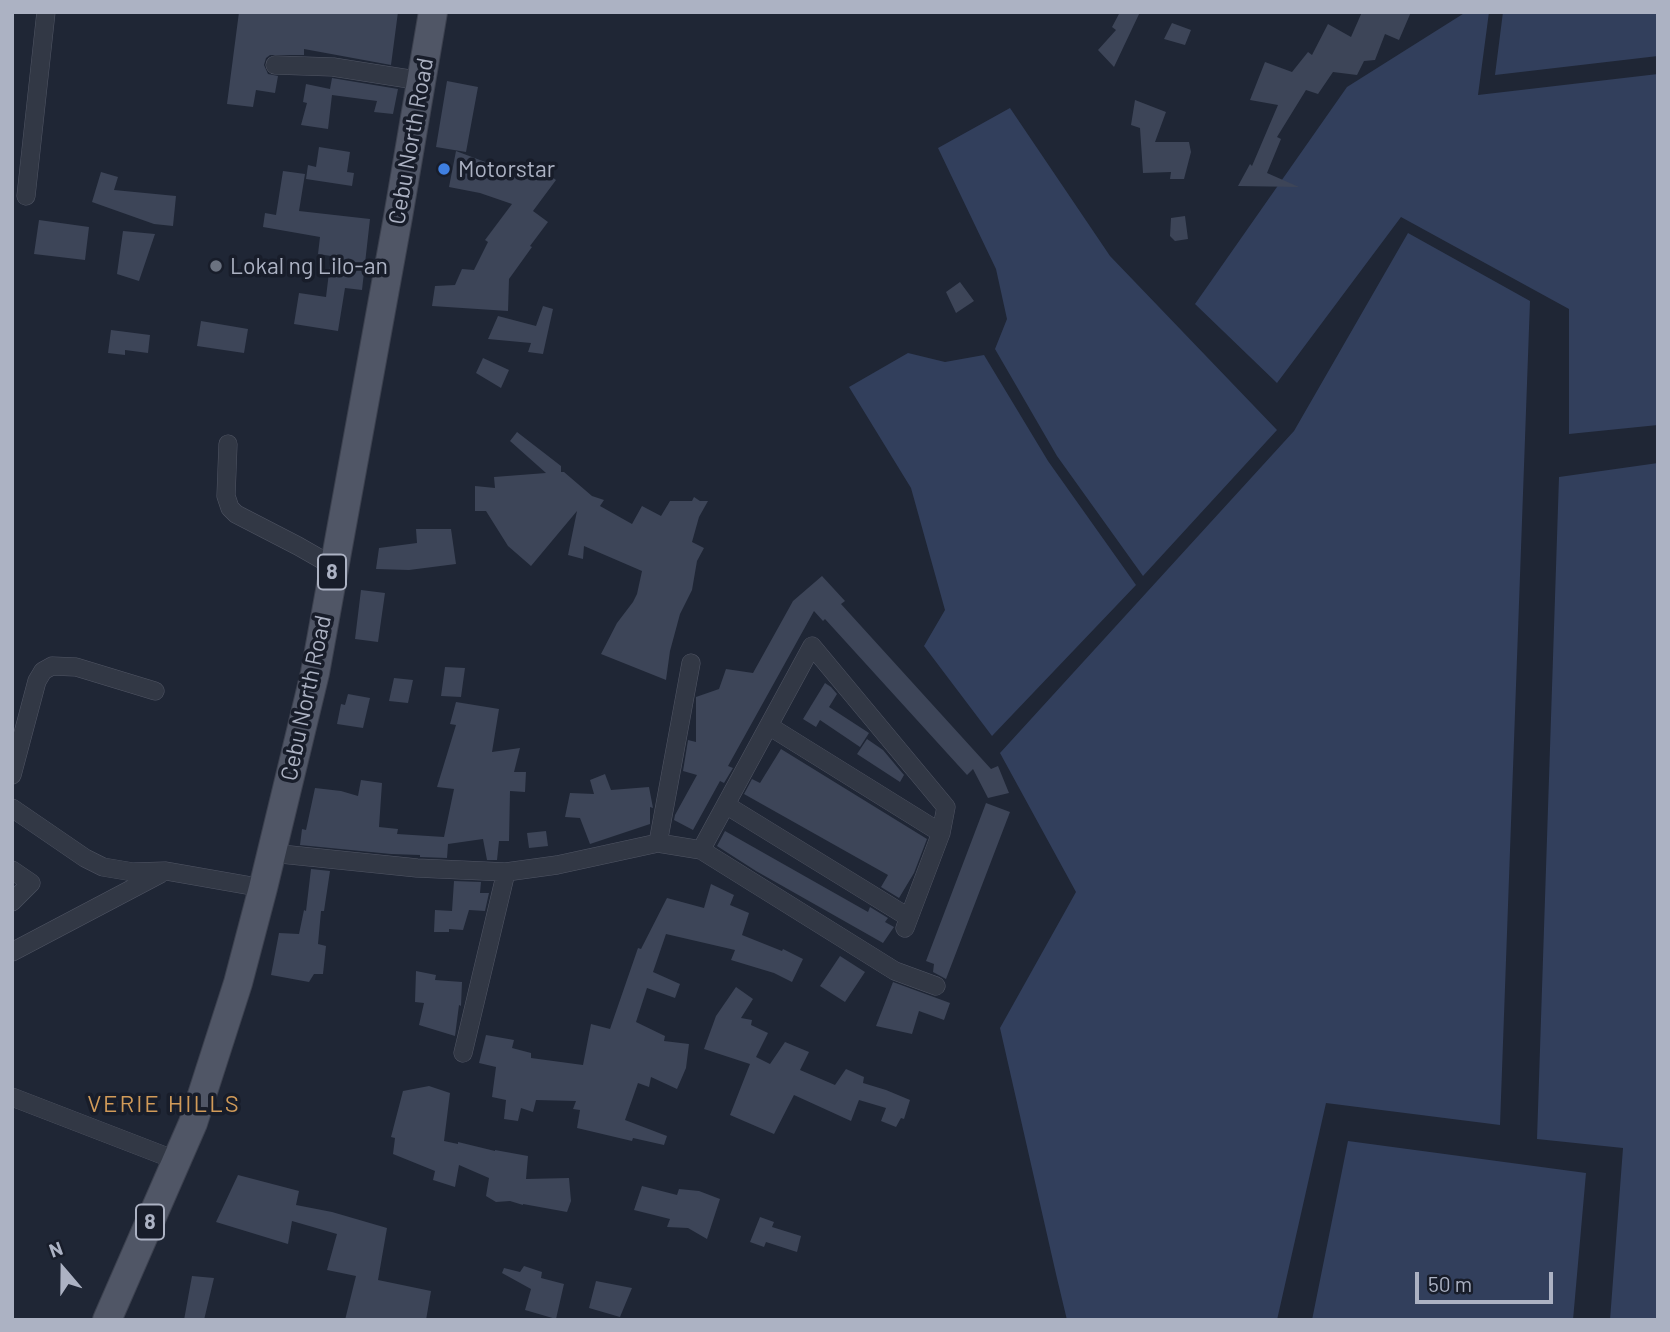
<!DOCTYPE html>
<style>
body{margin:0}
#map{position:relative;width:1670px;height:1332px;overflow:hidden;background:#1f2635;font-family:Barlow,sans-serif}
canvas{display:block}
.frame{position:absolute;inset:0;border:14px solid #acb2c3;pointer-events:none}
.north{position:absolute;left:28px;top:1234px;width:70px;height:70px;-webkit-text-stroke:5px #181d2a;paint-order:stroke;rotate:340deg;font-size:19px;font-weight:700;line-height:28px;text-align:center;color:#acb2c3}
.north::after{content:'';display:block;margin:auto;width:24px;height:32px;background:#acb2c3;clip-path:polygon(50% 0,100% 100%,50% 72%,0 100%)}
.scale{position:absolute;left:1415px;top:1272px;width:138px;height:32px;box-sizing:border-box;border:4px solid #acb2c3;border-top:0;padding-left:9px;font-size:21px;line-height:24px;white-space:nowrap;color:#acb2c3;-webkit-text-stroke:5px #181d2a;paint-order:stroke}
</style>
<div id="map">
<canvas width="1670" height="1332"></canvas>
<div class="frame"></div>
<div class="north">N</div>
<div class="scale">50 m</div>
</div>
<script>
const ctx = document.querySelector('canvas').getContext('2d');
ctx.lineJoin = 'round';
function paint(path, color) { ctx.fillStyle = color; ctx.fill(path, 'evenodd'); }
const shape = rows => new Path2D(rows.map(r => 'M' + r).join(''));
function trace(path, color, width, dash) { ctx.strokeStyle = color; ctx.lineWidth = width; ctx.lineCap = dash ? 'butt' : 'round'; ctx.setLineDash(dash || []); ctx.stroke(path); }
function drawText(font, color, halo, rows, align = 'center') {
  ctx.font = font + ' Barlow,sans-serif'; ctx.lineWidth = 7; ctx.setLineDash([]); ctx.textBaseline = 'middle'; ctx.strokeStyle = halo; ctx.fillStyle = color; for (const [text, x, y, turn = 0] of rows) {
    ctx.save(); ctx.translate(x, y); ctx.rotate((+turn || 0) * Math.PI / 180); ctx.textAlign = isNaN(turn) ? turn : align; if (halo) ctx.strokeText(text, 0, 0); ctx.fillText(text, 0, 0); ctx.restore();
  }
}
const water = shape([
 [1466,12,1489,12,1478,95,1658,74,1658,425,1569,434,1569,309,1401,217,1277,383,1195,304,1347,87],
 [1503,12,1658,12,1658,56,1495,75],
 [1010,108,1110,256,1277,430,1143,576,1057,456,995,349,1007,319,996,269,938,148],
 [1408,233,1530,301,1500,1125,1326,1103,1277,1320,1067,1320,1056,1274,1000,1028,1076,892,1000,753,1294,431],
 [908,353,945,362,984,355,1048,461,1136,585,992,736,924,646,945,610,911,488,849,387],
 [1658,463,1658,1320,1610,1320,1623,1148,1537,1139,1559,477],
 [1348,1141,1586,1173,1573,1320,1312,1320]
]);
const building = shape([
 [239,12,398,12,391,65,304,49,304,55,270,55,266,58,264,65,268,74,278,76,275,93,256,90,253,107,227,104],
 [1120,12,1127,12,1130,14,1132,12,1140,12,1114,67,1098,50,1116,30,1112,27],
 [1362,12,1411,12,1399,40,1385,34,1375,60,1364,61,1357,75,1333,72,1318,94,1306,90,1277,137,1281,139,1267,173,1299,187,1238,186,1250,164,1252,166,1278,105,1250,100,1265,62,1292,72,1308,52,1312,55,1328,24,1351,37],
 [1172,23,1191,30,1185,45,1164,39],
 [332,78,398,89,393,114,374,112,377,101,332,95,328,129,301,125,307,103,303,102,306,84,330,89],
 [447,81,478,87,466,152,436,147],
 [1135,100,1166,112,1155,142,1189,142,1191,152,1184,179,1170,179,1171,172,1143,173,1140,128,1131,125],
 [319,147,350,152,347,172,354,173,352,186,306,179,308,165,316,167],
 [456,151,525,177,535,164,556,180,533,211,548,222,530,246,532,247,509,279,508,311,432,306,435,286,455,285,462,269,474,270,488,242,485,240,512,204,480,193,449,187],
 [283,171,305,174,299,211,370,219,362,290,345,288,338,331,294,324,299,293,326,297,331,256,318,254,320,237,263,227,265,213,276,215],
 [101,172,118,177,114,190,176,196,173,226,154,224,92,202],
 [1185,216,1188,239,1175,241,1170,236,1171,218],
 [39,220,89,227,85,260,34,254],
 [123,231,155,234,139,281,117,274],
 [960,282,974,301,956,313,946,292],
 [543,306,553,309,543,354,528,352,531,343,488,339,498,316,536,326],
 [201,321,248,329,244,353,197,346],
 [111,330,150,335,148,353,125,350,125,355,108,353],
 [483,358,509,370,501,388,476,373],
 [517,432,561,466,561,472,564,472,592,496,604,500,600,506,632,524,642,506,661,516,670,501,692,501,694,497,700,501,708,501,699,517,692,542,704,548,697,561,692,590,680,614,670,651,666,680,601,654,617,623,633,602,637,594,642,571,584,546,583,559,568,555,577,511,531,566,508,546,486,511,475,511,475,486,495,488,494,477,546,473,510,441],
 [416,529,451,529,456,564,409,570,376,569,379,548,417,543],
 [822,576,845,601,841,604,991,769,998,766,1009,793,988,798,973,769,967,775,825,619,823,621,814,611,728,766,733,768,724,783,720,781,693,830,674,820,675,815,697,775,683,771,688,740,696,742,696,697,719,689,726,669,753,673,793,601],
 [361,590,385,593,378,642,355,639],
 [445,667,465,668,461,697,441,696],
 [394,678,413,680,408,703,389,701],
 [825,683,831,687,837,694,829,707,869,733,860,747,820,720,816,727,803,719],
 [348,694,370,698,363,728,337,724,341,704,345,705],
 [456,702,499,709,492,752,520,748,514,772,526,772,525,792,510,791,509,841,499,841,497,860,487,860,483,839,448,844,447,858,420,857,420,855,391,854,300,845,302,829,306,830,315,788,341,791,358,796,361,780,382,783,379,827,398,829,397,834,444,837,454,789,437,787,456,725,450,724],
 [867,739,883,750,904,775,900,782,857,754],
 [781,749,927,839,914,873,899,898,881,887,888,875,744,794,752,779,760,783],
 [605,774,611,790,649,787,653,808,650,807,650,824,590,844,580,818,565,817,570,793,594,794,590,780],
 [986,803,1010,812,946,979,933,972,934,964,926,961],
 [546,831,548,846,529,848,527,833],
 [725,831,868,912,870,907,888,918,885,922,894,927,883,943,756,871,717,846],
 [311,869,330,871,324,911,321,911,318,944,326,946,323,974,314,974,309,982,271,975,279,933,299,934,304,910,306,911],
 [454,881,481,882,480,893,489,893,485,911,469,910,463,930,449,929,449,932,434,932,435,910,452,911],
 [711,884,734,895,730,905,749,913,742,935,782,951,783,949,803,959,792,982,774,973,731,960,735,950,666,934,653,972,680,984,675,998,647,988,636,1022,665,1036,664,1041,689,1044,686,1068,677,1089,651,1077,649,1087,638,1083,625,1120,667,1136,664,1145,633,1138,632,1141,577,1128,580,1110,573,1109,576,1101,536,1100,533,1112,521,1108,518,1121,504,1119,506,1100,492,1097,496,1067,479,1063,486,1035,514,1040,512,1048,531,1053,531,1058,583,1065,591,1024,610,1029,638,948,641,949,667,898,704,908],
 [840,956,865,972,845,1002,820,986],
 [416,971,436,975,435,980,462,982,461,1006,459,1005,455,1036,419,1025,424,1003,415,1002],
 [893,982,950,1003,944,1020,919,1011,912,1034,876,1026],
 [736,987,753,999,741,1018,752,1020,751,1025,768,1033,756,1057,770,1064,785,1042,809,1052,800,1070,835,1085,846,1069,864,1077,863,1083,886,1090,910,1100,904,1119,901,1118,896,1127,881,1121,886,1108,859,1100,851,1121,794,1095,774,1134,730,1115,750,1064,704,1049,716,1016],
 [429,1086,450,1093,444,1141,458,1144,458,1142,495,1151,495,1150,528,1156,526,1179,569,1178,571,1201,567,1212,523,1204,523,1205,510,1201,496,1202,486,1196,489,1178,459,1165,455,1187,433,1180,435,1171,393,1154,395,1138,391,1137,403,1091],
 [238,1175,299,1191,296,1205,332,1212,387,1228,378,1280,431,1291,426,1320,345,1320,356,1276,327,1270,337,1234,292,1221,288,1244,216,1222],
 [642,1186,677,1195,679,1189,699,1191,720,1199,707,1239,688,1228,667,1227,670,1219,634,1210],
 [760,1217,774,1222,772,1227,801,1236,797,1252,766,1242,764,1247,750,1242],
 [524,1266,542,1272,541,1278,564,1284,556,1319,525,1310,531,1289,502,1273,504,1268,520,1272],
 [192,1276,214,1278,204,1320,184,1320],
 [596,1281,632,1288,620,1317,589,1308]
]);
const minor = shape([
 [275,65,333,67,422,81],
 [26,196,46,12],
 [228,444,226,496,230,508,236,514,298,546,333,566],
 [769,726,941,833],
 [12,775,37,681,43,671,52,666,76,667,155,691],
 [726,805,908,917],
 [12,808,85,858,103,867,133,872,166,871,263,888],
 [658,843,691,663],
 [701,850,812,646,946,807,941,833,905,928],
 [271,853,417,868,506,872,557,865,658,843,701,850,895,971,936,986],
 [12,870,31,883,12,902],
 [12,952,160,874],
 [463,1053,506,872],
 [12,1097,178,1161]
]);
const primary = shape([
 [107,1320,193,1123,238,983,263,888,315,673,398,217,433,12]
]);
const markers = [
 [444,169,7,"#3f7fe0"],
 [216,266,7,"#6b7280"]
];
const shields = [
 [332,572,28],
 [150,1222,28]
];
const shieldNames = [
 ["8",332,572],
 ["8",150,1222]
];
const streetNames = [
 ["Cebu North Road",411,141,-80],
 ["Cebu North Road",306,698,-78]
];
const poiNames = [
 ["Motorstar",458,169],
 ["Lokal ng Lilo-an",230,266]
];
const neighbourhoodNames = [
 ["VERIE HILLS",164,1104]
];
paint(water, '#323f5c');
paint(building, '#3d4558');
trace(minor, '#505564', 19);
trace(primary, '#3c414f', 30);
trace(minor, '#323845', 18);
trace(primary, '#505666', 28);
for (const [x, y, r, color] of markers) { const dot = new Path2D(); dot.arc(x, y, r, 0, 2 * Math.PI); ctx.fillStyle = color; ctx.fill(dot); trace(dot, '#181d2a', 2.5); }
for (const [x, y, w] of shields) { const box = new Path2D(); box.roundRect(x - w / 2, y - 17.5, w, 35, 5); ctx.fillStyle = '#181d2a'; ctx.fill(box); trace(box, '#acb2c3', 2); }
drawText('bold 21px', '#acb2c3', null, shieldNames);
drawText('23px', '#acb2c3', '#181d2a', streetNames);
drawText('23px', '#acb2c3', '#181d2a', poiNames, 'left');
ctx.letterSpacing = '2px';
drawText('24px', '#d19b59', '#181d2a', neighbourhoodNames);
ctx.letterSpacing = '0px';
</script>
